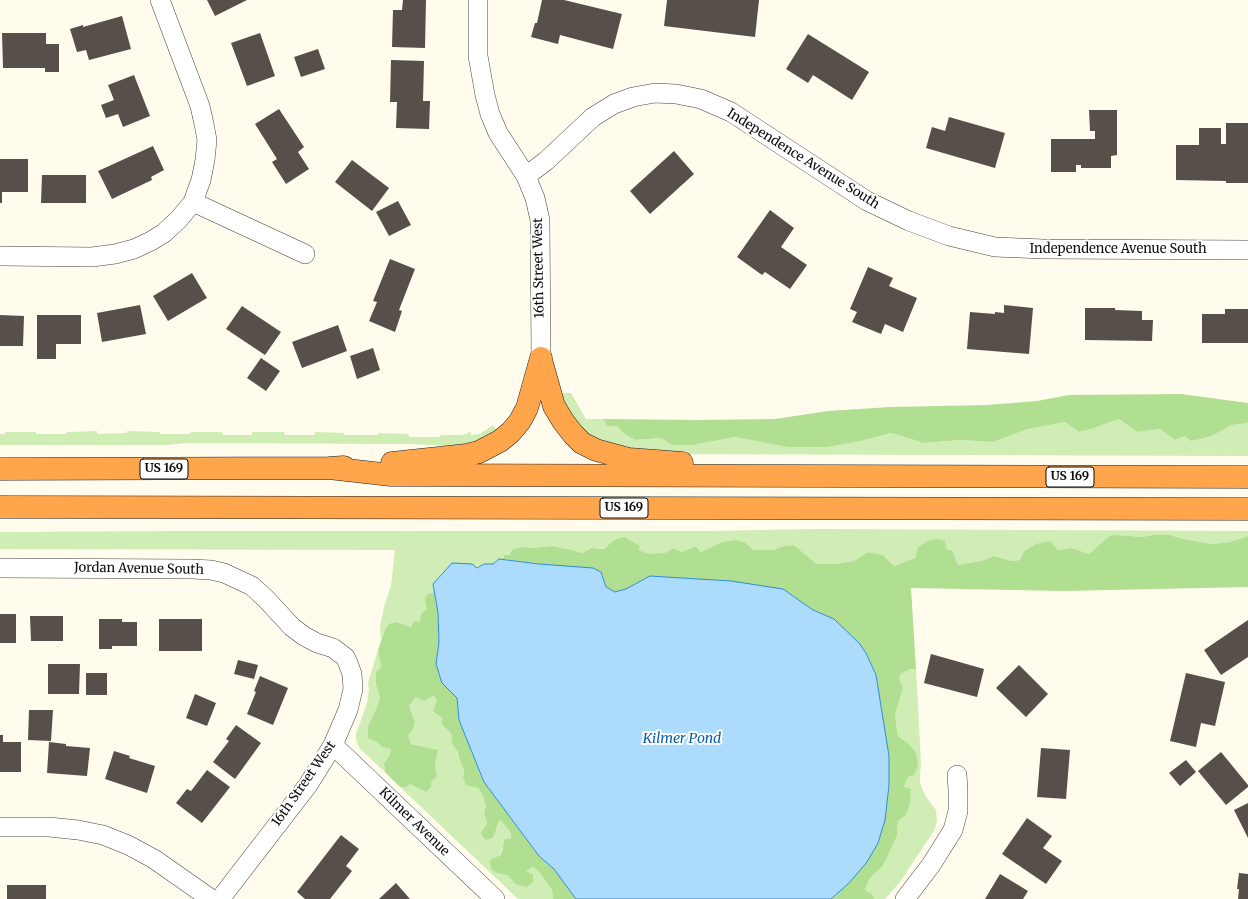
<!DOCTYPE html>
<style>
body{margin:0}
canvas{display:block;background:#fffcee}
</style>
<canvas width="1248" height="899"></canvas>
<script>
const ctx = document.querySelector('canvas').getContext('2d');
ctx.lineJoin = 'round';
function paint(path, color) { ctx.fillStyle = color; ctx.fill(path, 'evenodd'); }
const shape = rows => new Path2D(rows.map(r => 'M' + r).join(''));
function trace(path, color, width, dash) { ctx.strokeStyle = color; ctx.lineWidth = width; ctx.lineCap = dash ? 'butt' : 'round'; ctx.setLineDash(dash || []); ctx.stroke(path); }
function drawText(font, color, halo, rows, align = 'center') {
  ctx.font = font + ' Merriweather,serif'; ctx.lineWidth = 4; ctx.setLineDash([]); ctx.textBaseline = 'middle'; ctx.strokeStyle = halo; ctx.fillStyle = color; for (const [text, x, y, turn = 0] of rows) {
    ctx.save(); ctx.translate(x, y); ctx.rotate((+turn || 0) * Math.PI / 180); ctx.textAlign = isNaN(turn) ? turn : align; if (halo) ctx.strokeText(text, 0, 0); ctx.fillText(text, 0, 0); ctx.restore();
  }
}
const green = shape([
 [561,393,571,393,586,419,603,419,607,426,618,425,623,433,635,440,661,438,672,445,693,445,735,437,787,447,827,447,861,441,891,433,924,443,960,440,993,442,1028,429,1065,422,1079,432,1091,429,1119,419,1137,432,1160,429,1175,440,1185,436,1212,436,1232,425,1248,423,1248,456,656,454,599,442,581,429,566,406],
 [493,425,497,431,475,442,463,445,449,446,411,444,187,443,166,445,0,445,0,434,5,434,5,432,36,432,36,434,66,434,67,432,97,431,97,434,127,433,127,431,160,432,160,434,190,434,191,432,222,432,223,435,252,435,252,432,284,432,285,435,315,435,315,432,344,433,344,435,378,435,378,433,409,434,409,437,440,437,441,435,462,435,471,432,471,435,480,434],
 [818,529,1248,531,1248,536,1230,542,1212,544,1183,539,1170,535,1153,535,1142,537,1117,535,1089,554,1072,548,1058,550,1036,544,1024,551,1020,560,1012,561,994,556,981,561,958,565,952,550,927,541,918,547,915,558,894,566,883,555,868,552,854,561,835,564,815,564,794,545,784,546,773,550,754,550,746,543,722,542,701,552,695,546,682,552,673,548,665,553,656,555,649,554,614,540,604,549,592,548,582,553,568,549,552,546,533,548,521,547,510,555,504,555,503,559,499,559,493,564,484,564,433,584,435,592,428,594,427,609,420,622,411,627,396,622,385,629,381,640,380,627,384,607,391,585,395,550,0,549,0,532,176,531,707,531],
 [378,650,381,668,376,683,380,698,377,707,368,726,368,737,377,742,382,747,391,749,389,756,384,763,385,772,359,748,356,739,356,734,367,703,369,690,368,683],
 [910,669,916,669,921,763,920,776,920,783,926,797,936,810,937,820,935,829,900,882,885,899,875,899,872,894,865,890,870,878,883,866,897,836,898,821,906,815,904,787,908,777,908,743,898,736,895,715,903,688,899,678,901,674],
 [432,696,437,701,438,715,442,718,442,725,451,733,452,744,458,752,459,758,464,770,463,777,478,788,483,796,486,807,484,813,487,823,481,833,496,830,500,818,511,833,511,839,502,848,497,873,509,876,526,871,533,867,540,873,552,890,553,899,518,899,400,787,406,787,410,784,426,792,431,782,437,776,435,763,422,746,411,744,408,735,415,722,409,706,416,697]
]);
const forest = shape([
 [1181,394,1248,403,1248,423,1232,425,1212,436,1191,441,1185,436,1175,440,1160,429,1137,432,1119,419,1091,429,1079,432,1065,422,1028,429,993,442,960,440,924,443,891,433,861,441,827,447,787,447,735,437,693,445,672,445,661,438,635,440,623,433,618,426,607,426,603,419,699,420,775,419,828,411,890,407,987,405,1037,401,1069,395],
 [1117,535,1142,537,1153,535,1170,535,1183,539,1212,544,1230,542,1248,536,1248,587,1064,591,911,588,916,669,910,669,901,674,899,678,903,688,895,715,898,736,908,743,916,753,918,767,914,775,908,777,904,787,911,789,910,803,906,815,898,821,897,836,883,866,870,878,865,890,872,894,875,899,831,899,849,883,885,820,889,785,889,756,876,675,866,653,834,619,813,610,783,589,650,576,626,589,615,592,606,587,601,572,503,559,504,555,510,555,512,550,521,547,533,548,552,546,568,549,582,553,592,548,604,549,614,540,624,537,640,546,639,550,649,554,665,553,673,548,682,552,695,546,701,552,722,542,736,540,746,543,754,550,773,550,784,546,794,545,816,564,835,564,854,561,868,552,883,555,894,566,915,558,918,547,927,541,938,539,945,541,947,549,952,550,958,565,981,561,994,556,1012,561,1020,560,1024,551,1036,544,1050,541,1058,550,1072,548,1089,554,1110,536],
 [435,592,438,613,439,642,436,664,442,683,457,698,459,720,484,782,539,856,554,869,576,899,553,899,552,890,540,873,533,867,526,871,533,875,533,882,526,887,515,884,509,876,497,873,491,869,490,860,501,855,505,839,511,839,511,833,500,819,493,837,487,840,483,837,481,833,487,823,484,813,486,807,483,796,478,788,466,785,463,777,464,770,459,758,458,752,452,744,451,733,442,725,442,718,433,711,437,701,433,696,424,701,416,697,409,706,415,722,412,731,408,735,411,744,438,750,435,763,437,776,431,782,431,787,426,792,410,784,406,787,400,787,385,772,384,763,389,756,391,749,382,747,377,742,368,738,368,726,377,707,380,698,376,684,376,672,381,668,378,650,385,629,389,624,396,622,411,627,414,621,420,622,421,614,427,609,425,599,428,594]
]);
const water = shape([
 [499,559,539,564,593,568,601,572,606,587,615,592,626,589,650,576,731,581,783,589,813,610,834,619,859,643,866,653,876,675,889,756,889,785,885,820,878,843,867,862,849,883,831,899,576,899,554,869,539,856,484,782,459,720,457,698,442,683,436,664,439,642,438,613,433,584,452,563,472,564,477,568,484,564,493,564,499,559]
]);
const building = shape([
 [207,0,247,0,215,16],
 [403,0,426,0,425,48,392,47,393,10,402,10],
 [542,0,564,0,622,14,613,49,560,35,558,44,531,37,535,23,537,23],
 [667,0,759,0,755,37,664,26],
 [122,16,131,49,89,60,86,50,77,52,70,29,83,25,83,27],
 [2,33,46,33,46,44,59,44,59,72,45,72,45,68,3,68],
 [260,33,275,76,247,86,231,43],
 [808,34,869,72,852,100,813,75,808,83,786,69],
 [318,49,325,69,301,77,294,57],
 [391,60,424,61,423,101,430,101,429,129,396,128,397,102,390,102],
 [134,75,150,116,123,127,118,114,106,118,101,105,114,100,108,85],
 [279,109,304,147,298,152,309,169,286,184,272,162,277,159,255,124],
 [1089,110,1117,110,1117,155,1111,156,1111,168,1081,168,1081,165,1076,165,1076,172,1051,172,1051,139,1095,139,1095,131,1090,131],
 [949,117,1005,133,995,168,926,148,932,127,945,131],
 [1226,123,1248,123,1248,183,1226,183,1226,181,1176,180,1176,145,1199,145,1199,128,1221,128,1221,144,1226,144],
 [153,146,164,170,151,177,152,180,112,199,98,171],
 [674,151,694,174,650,214,630,191],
 [0,159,28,159,28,192,2,192,2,203,0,203],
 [352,160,389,188,372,211,335,182],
 [42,175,86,175,86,203,41,203],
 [398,201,411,225,389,236,376,212],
 [770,210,794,228,781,247,807,265,790,289,765,272,762,275,737,257],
 [390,259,415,269,399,310,402,311,395,332,369,321,377,302,373,301],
 [868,267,893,278,889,286,917,298,903,332,885,324,881,334,852,322,857,312,850,309],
 [192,273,207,298,168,321,153,296],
 [140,305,146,334,102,342,97,313],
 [1004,305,1033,308,1029,354,967,349,970,312,995,314,995,312,1004,313],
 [242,306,281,332,265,355,226,329],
 [1085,308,1115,308,1115,310,1142,311,1142,320,1153,320,1152,341,1085,340],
 [1225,309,1248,309,1248,343,1202,343,1202,314,1225,314],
 [0,315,24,316,23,346,0,346],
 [37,315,81,315,81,344,56,344,56,359,37,359],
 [338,325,347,351,302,368,292,342],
 [373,348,380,370,357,379,350,356],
 [261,358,280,371,266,391,247,378],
 [0,614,16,614,16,643,0,643],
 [30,616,63,616,63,641,31,641],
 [99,619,122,619,122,622,137,622,137,646,112,646,112,649,99,649],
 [159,619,202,619,202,651,159,651],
 [1248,620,1248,657,1221,675,1204,650],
 [931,654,984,669,977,697,924,683],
 [238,660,258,665,254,679,234,674],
 [48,664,80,664,79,694,48,694],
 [1019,665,1048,694,1026,717,996,688],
 [86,673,107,673,107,695,86,695],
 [1186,673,1225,682,1215,726,1201,723,1196,747,1170,741],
 [260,676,288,688,273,725,247,714,256,692,254,691],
 [195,694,216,703,207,726,186,718],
 [29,710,53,710,51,741,28,740],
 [236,725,261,743,235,779,213,762,229,741,226,739],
 [0,735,3,735,3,742,21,742,21,772,0,772],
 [49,742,66,744,66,746,90,748,87,776,47,773],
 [1041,748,1070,750,1066,799,1037,797],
 [114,751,130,756,129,758,155,766,147,793,105,779],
 [1221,752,1248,785,1248,787,1226,805,1198,771],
 [1186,760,1196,772,1180,786,1169,773],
 [207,770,230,787,202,823,176,803,187,789,191,791],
 [1248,803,1248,838,1234,810],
 [1027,818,1052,836,1043,848,1062,861,1046,884,1002,854],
 [341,835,359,849,346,866,352,871,330,899,305,899,297,892],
 [1239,873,1248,874,1248,899,1238,899,1239,889,1237,889],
 [1000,874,1028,891,1023,899,985,899],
 [396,883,410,899,379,899],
 [7,885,46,885,46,899,7,899]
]);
const minor = shape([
 [478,0,478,56,485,95,490,114,498,133,526,176,535,198,540,220,541,358],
 [526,176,546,161,593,117,614,104,633,97,655,93,676,94,701,99,731,112,867,201,909,221,949,236,995,247,1044,249,1248,250],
 [193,202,305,254],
 [0,256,92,257,115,254,134,249,151,241,164,233,179,219,193,202,201,180,205,160,207,140,204,124,200,106,160,0],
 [0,568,192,569,211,570,224,573,252,586,266,599,292,627,304,636,317,643,333,648,345,657,348,663,352,674,353,689,348,710,333,745,308,785,220,899],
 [333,745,495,899],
 [0,827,49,827,78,830,103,835,128,845,154,859,211,899],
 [905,899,931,865,953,830,958,811,958,790,957,775]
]);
const motorway = shape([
 [541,360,554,406,563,421,573,434,582,443,596,450,629,459,682,463],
 [392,463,467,455,479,452,500,441,511,432,520,421,527,408,541,358],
 [329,468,391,475,1248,477],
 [0,469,329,468,344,467],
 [0,507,1248,509]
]);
const shields = [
 [164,469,48],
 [1070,477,48],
 [624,508,48]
];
const shieldNames = [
 ["US 169",164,469],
 ["US 169",1070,477],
 ["US 169",624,508]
];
const streetNames = [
 ["Independence Avenue South",803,159,32],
 ["Independence Avenue South",1118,249],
 ["16th Street West",539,268,-91],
 ["Jordan Avenue South",139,569,1],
 ["16th Street West",304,784,-55],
 ["Kilmer Avenue",414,822,44]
];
const waterNames = [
 ["Kilmer Pond",682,739]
];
paint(green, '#cfedb4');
paint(forest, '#b1df92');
paint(water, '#addbfb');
trace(water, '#2e8dd9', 1);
paint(building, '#574f49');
trace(minor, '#404040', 20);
trace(motorway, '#1e1e1e', 23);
trace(minor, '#fff', 19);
trace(motorway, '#ffa64c', 22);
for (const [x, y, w] of shields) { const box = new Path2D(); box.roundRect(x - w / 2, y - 10, w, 20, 3); ctx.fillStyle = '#fff'; ctx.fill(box); trace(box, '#0d0d0d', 1); }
drawText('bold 12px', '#0d0d0d', null, shieldNames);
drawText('13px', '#0d0d0d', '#fff', streetNames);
drawText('italic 14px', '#0c5eaa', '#fff', waterNames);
</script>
